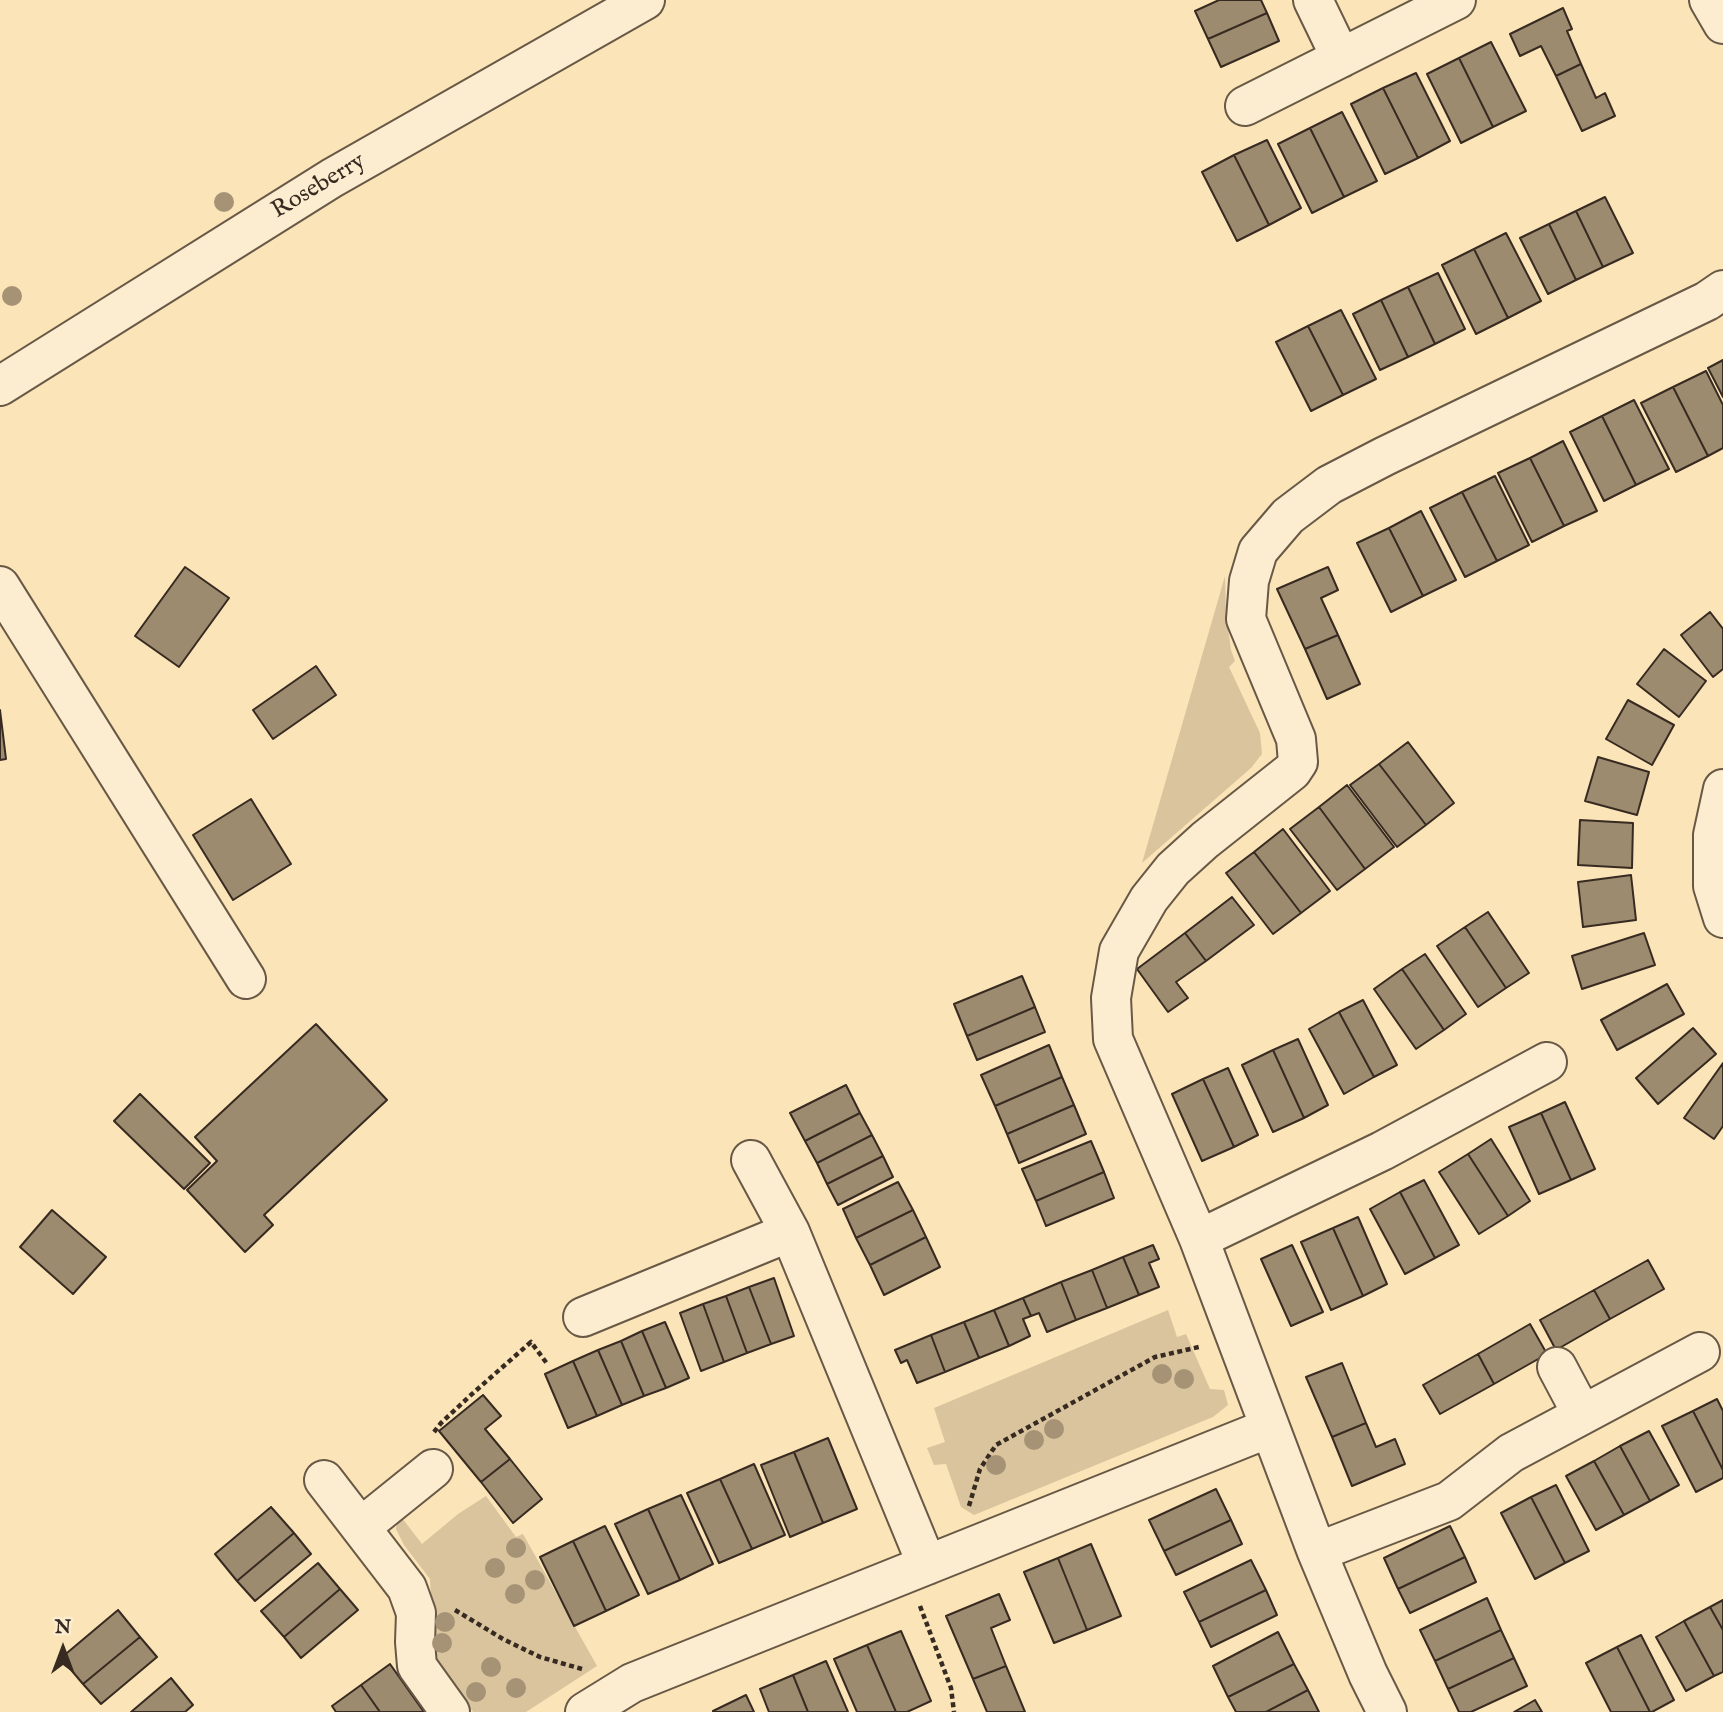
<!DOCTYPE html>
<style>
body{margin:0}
#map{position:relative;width:1723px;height:1712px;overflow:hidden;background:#fbe4b7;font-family:"IM FELL English",serif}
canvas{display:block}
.north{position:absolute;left:28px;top:1614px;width:70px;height:70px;-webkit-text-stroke:5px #fcedd0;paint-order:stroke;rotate:0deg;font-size:19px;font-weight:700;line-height:28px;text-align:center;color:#372a21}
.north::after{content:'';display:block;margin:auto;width:24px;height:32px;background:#372a21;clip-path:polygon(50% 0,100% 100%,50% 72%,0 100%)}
</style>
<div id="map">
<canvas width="1723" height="1712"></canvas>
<div class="north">N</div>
</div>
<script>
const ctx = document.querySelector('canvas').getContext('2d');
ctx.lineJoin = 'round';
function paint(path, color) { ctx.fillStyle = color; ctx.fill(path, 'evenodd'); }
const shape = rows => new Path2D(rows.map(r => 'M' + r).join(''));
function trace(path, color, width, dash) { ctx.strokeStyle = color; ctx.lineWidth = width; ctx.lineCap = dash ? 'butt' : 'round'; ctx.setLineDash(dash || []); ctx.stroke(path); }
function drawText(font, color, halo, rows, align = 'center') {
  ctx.font = font + ' "IM FELL English",serif'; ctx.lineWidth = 7; ctx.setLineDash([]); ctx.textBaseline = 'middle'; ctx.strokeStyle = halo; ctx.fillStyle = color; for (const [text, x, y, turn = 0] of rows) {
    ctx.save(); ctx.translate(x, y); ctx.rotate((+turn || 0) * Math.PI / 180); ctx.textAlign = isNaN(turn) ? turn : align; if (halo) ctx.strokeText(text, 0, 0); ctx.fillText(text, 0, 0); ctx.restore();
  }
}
const green = shape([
 [1225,576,1226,613,1231,650,1235,661,1229,667,1260,733,1262,754,1251,768,1142,863],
 [1168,1310,1177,1337,1186,1334,1210,1389,1224,1390,1228,1405,1213,1417,974,1515,961,1507,946,1464,934,1465,927,1448,945,1442,934,1408],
 [486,1496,516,1537,523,1534,597,1666,526,1712,473,1712,435,1662,431,1650,436,1619,431,1600,430,1579,404,1545,396,1529,397,1523,402,1518,422,1544,458,1514]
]);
const building = shape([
 [1219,0,1261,0,1267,13,1208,39,1195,11,1219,0],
 [1563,8,1572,29,1567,31,1581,64,1556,76,1541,46,1520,56,1510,34,1563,8],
 [1267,13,1279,41,1221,67,1208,39,1267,13],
 [1491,42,1526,111,1493,127,1459,58,1491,42],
 [1459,58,1493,127,1461,143,1427,74,1459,58],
 [1581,64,1596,98,1605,93,1615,116,1582,131,1556,76,1581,64],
 [1416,73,1450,141,1418,158,1383,88,1416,73],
 [1383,88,1418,158,1385,174,1351,104,1383,88],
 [1342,112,1377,181,1344,197,1310,128,1342,112],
 [1310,128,1344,197,1312,213,1278,144,1310,128],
 [1267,140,1301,208,1269,225,1234,155,1267,140],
 [1234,155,1269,225,1237,241,1202,172,1234,155],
 [1605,197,1633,253,1603,267,1576,211,1605,197],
 [1576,211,1603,267,1576,280,1549,224,1576,211],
 [1549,224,1576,280,1548,294,1520,238,1549,224],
 [1506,233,1541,301,1508,318,1474,249,1506,233],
 [1474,249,1508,318,1476,334,1442,265,1474,249],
 [1438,273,1465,329,1435,344,1408,287,1438,273],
 [1408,287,1435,344,1408,357,1381,300,1408,287],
 [1381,300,1408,357,1380,370,1353,314,1381,300],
 [1341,310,1376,379,1343,395,1308,326,1341,310],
 [1308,326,1343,395,1311,411,1276,342,1308,326],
 [1723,360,1723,397,1708,368,1723,360],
 [1706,371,1723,405,1723,448,1708,456,1673,387,1706,371],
 [1673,387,1708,456,1676,472,1641,403,1673,387],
 [1634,400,1669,469,1636,485,1602,416,1634,400],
 [1602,416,1636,485,1604,501,1570,432,1602,416],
 [1563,441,1597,511,1564,526,1530,458,1563,441],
 [1530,458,1564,526,1532,542,1498,473,1530,458],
 [1495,476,1529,545,1497,561,1462,492,1495,476],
 [1462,492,1497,561,1465,577,1430,508,1462,492],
 [1421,511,1456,580,1423,596,1389,528,1421,511],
 [1389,528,1423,596,1391,612,1357,543,1389,528],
 [185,567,229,598,179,667,135,636,185,567],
 [1328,567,1338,590,1321,598,1338,635,1305,649,1277,589,1328,567],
 [1710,612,1723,629,1723,669,1713,677,1681,635,1710,612],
 [1338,635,1360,684,1327,699,1305,649,1338,635],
 [1664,649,1706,681,1679,717,1637,684,1664,649],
 [316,666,336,695,273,739,253,710,316,666],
 [1628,700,1674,725,1652,765,1606,739,1628,700],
 [0,710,6,759,0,760,0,710],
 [1408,742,1454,803,1426,825,1379,764,1408,742],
 [1598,757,1649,772,1637,815,1585,801,1598,757],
 [1379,764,1426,825,1397,847,1350,785,1379,764],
 [1347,785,1394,847,1365,869,1319,807,1347,785],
 [251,799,291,864,233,900,193,835,251,799],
 [1319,807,1365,869,1337,890,1290,829,1319,807],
 [1580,820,1633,823,1632,868,1578,865,1580,820],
 [1283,829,1330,891,1301,913,1254,852,1283,829],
 [1254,852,1301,913,1273,934,1226,873,1254,852],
 [1631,875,1636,920,1583,927,1578,882,1631,875],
 [1232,897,1254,925,1206,961,1185,933,1232,897],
 [1488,912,1529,973,1506,988,1465,927,1488,912],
 [1465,927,1506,988,1478,1007,1437,946,1465,927],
 [1185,933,1206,961,1176,982,1188,998,1168,1012,1137,969,1185,933],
 [1644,933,1655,965,1582,989,1572,956,1644,933],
 [1425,954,1466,1014,1444,1030,1402,969,1425,954],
 [1402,969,1444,1030,1416,1049,1374,989,1402,969],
 [1022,976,1035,1007,967,1036,954,1004,1022,976],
 [1667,984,1684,1014,1617,1050,1601,1020,1667,984],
 [1363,1000,1397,1065,1374,1077,1339,1012,1363,1000],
 [1035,1007,1045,1032,977,1060,967,1036,1035,1007],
 [1339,1012,1374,1077,1344,1094,1309,1029,1339,1012],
 [316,1024,387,1100,264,1215,273,1225,245,1252,187,1190,217,1161,195,1137,316,1024],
 [1693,1028,1716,1054,1658,1104,1636,1078,1693,1028],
 [1298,1039,1328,1105,1304,1118,1273,1050,1298,1039],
 [1049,1045,1062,1077,995,1106,981,1075,1049,1045],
 [1273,1050,1304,1118,1273,1132,1242,1065,1273,1050],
 [1723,1063,1723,1126,1714,1139,1684,1118,1723,1063],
 [1228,1068,1258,1135,1234,1147,1203,1079,1228,1068],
 [1062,1077,1074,1105,1007,1134,995,1106,1062,1077],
 [1203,1079,1234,1147,1202,1161,1172,1094,1203,1079],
 [846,1085,860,1113,805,1141,790,1113,846,1085],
 [140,1094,210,1163,184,1189,114,1121,140,1094],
 [1565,1102,1595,1169,1571,1180,1541,1113,1565,1102],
 [1074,1105,1086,1134,1019,1163,1007,1134,1074,1105],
 [860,1113,872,1135,817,1163,805,1141,860,1113],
 [1541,1113,1571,1180,1539,1194,1509,1127,1541,1113],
 [872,1135,883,1156,827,1184,817,1163,872,1135],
 [1491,1139,1530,1201,1508,1216,1468,1154,1491,1139],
 [1091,1141,1104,1172,1036,1201,1022,1169,1091,1141],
 [1468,1154,1508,1216,1479,1234,1439,1172,1468,1154],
 [883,1156,893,1177,838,1205,827,1184,883,1156],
 [1104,1172,1114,1198,1046,1226,1036,1201,1104,1172],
 [1424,1180,1459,1245,1435,1258,1400,1192,1424,1180],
 [898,1182,913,1210,856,1238,843,1209,898,1182],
 [1400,1192,1435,1258,1405,1274,1370,1209,1400,1192],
 [52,1210,106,1257,73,1294,20,1247,52,1210],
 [913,1210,926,1237,870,1265,856,1238,913,1210],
 [1358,1217,1387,1284,1363,1296,1333,1228,1358,1217],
 [1333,1228,1363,1296,1331,1310,1301,1242,1333,1228],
 [926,1237,940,1267,884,1295,870,1265,926,1237],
 [1153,1245,1159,1259,1149,1263,1159,1287,1139,1295,1123,1257,1153,1245],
 [1292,1245,1323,1312,1291,1326,1261,1259,1292,1245],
 [1123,1257,1139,1295,1107,1308,1092,1270,1123,1257],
 [1648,1260,1664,1289,1610,1319,1594,1290,1648,1260],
 [1092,1270,1107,1308,1076,1320,1061,1282,1092,1270],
 [774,1278,794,1336,771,1344,749,1287,774,1278],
 [1061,1282,1076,1320,1047,1332,1039,1313,1031,1316,1023,1298,1061,1282],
 [749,1287,771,1344,747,1353,726,1296,749,1287],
 [1594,1290,1610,1319,1556,1350,1540,1320,1594,1290],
 [726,1296,747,1353,724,1362,703,1304,726,1296],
 [1023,1298,1031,1316,1023,1319,1030,1336,1009,1346,994,1310,1023,1298],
 [703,1304,724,1362,701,1371,680,1313,703,1304],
 [994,1310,1009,1346,979,1358,964,1322,994,1310],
 [665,1322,689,1378,666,1388,642,1331,665,1322],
 [964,1322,979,1358,945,1372,931,1335,964,1322],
 [1530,1324,1547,1354,1494,1384,1478,1354,1530,1324],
 [642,1331,666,1388,644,1396,621,1341,642,1331],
 [931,1335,945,1372,917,1383,907,1360,901,1363,895,1350,931,1335],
 [621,1341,644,1396,622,1405,598,1350,621,1341],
 [598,1350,622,1405,597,1416,573,1361,598,1350],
 [1478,1354,1494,1384,1440,1414,1423,1385,1478,1354],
 [573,1361,597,1416,568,1428,545,1374,573,1361],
 [1342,1363,1366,1423,1332,1437,1306,1377,1342,1363],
 [483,1395,501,1416,485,1429,510,1459,481,1482,439,1431,483,1395],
 [1717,1399,1723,1411,1723,1470,1693,1411,1717,1399],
 [1693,1411,1723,1470,1723,1478,1696,1492,1662,1426,1693,1411],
 [1366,1423,1376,1447,1395,1439,1405,1464,1352,1486,1332,1437,1366,1423],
 [1649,1431,1679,1485,1650,1501,1620,1446,1649,1431],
 [828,1438,857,1509,823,1523,794,1452,828,1438],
 [1620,1446,1650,1501,1624,1515,1594,1461,1620,1446],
 [794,1452,823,1523,790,1537,761,1465,794,1452],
 [510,1459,542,1499,513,1523,481,1482,510,1459],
 [1594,1461,1624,1515,1596,1530,1566,1476,1594,1461],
 [754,1464,785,1535,752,1549,720,1479,754,1464],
 [720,1479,752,1549,719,1563,687,1493,720,1479],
 [1556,1485,1589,1551,1565,1563,1531,1497,1556,1485],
 [1216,1489,1231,1520,1164,1551,1149,1520,1216,1489],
 [681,1495,713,1564,680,1580,648,1509,681,1495],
 [1531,1497,1565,1563,1535,1579,1501,1513,1531,1497],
 [271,1507,294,1533,237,1581,215,1554,271,1507],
 [648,1509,680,1580,648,1594,615,1524,648,1509],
 [1231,1520,1242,1544,1176,1575,1164,1551,1231,1520],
 [605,1526,639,1595,606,1611,573,1541,605,1526],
 [1450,1526,1465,1557,1398,1589,1384,1558,1450,1526],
 [294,1533,311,1554,255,1601,237,1581,294,1533],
 [573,1541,606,1611,574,1626,540,1557,573,1541],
 [1091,1544,1121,1616,1087,1630,1058,1558,1091,1544],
 [1465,1557,1476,1582,1410,1613,1398,1589,1465,1557],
 [1058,1558,1087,1630,1054,1643,1024,1572,1058,1558],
 [1251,1560,1266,1590,1199,1622,1184,1592,1251,1560],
 [318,1563,340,1589,284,1637,261,1611,318,1563],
 [340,1589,358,1610,301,1658,284,1637,340,1589],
 [1266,1590,1277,1615,1211,1647,1199,1622,1266,1590],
 [999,1594,1010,1620,991,1628,1006,1666,973,1679,946,1616,999,1594],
 [1487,1598,1501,1630,1435,1661,1420,1630,1487,1598],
 [1723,1600,1723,1630,1710,1607,1723,1600],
 [1710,1607,1723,1630,1723,1672,1714,1676,1684,1621,1710,1607],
 [118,1610,140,1637,83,1684,61,1658,118,1610],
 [1684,1621,1714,1676,1686,1691,1656,1637,1684,1621],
 [1501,1630,1514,1658,1448,1689,1435,1661,1501,1630],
 [901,1631,931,1701,907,1712,896,1712,867,1645,901,1631],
 [1278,1632,1294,1664,1228,1697,1213,1666,1278,1632],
 [1641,1635,1674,1700,1652,1712,1650,1712,1617,1647,1641,1635],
 [140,1637,157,1657,101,1704,83,1684,140,1637],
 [867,1645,896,1712,857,1712,834,1659,867,1645],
 [1617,1647,1650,1712,1611,1712,1586,1663,1617,1647],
 [1514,1658,1527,1686,1471,1712,1459,1712,1448,1689,1514,1658],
 [826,1661,848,1712,808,1712,793,1675,826,1661],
 [390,1664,424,1712,380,1712,361,1685,390,1664],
 [1294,1664,1308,1690,1266,1712,1236,1712,1228,1697,1294,1664],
 [1006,1666,1025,1712,987,1712,973,1679,1006,1666],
 [793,1675,808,1712,769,1712,760,1689,793,1675],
 [171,1678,193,1705,185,1712,131,1712,171,1678],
 [361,1685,380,1712,336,1712,332,1706,361,1685],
 [1308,1690,1319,1712,1266,1712,1308,1690],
 [746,1695,754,1712,713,1712,713,1711,746,1695],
 [1535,1700,1542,1712,1514,1712,1535,1700]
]);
const path = shape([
 [434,1432,441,1423,472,1394,531,1342,548,1365],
 [969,1506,980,1469,996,1445,1155,1357,1199,1347],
 [920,1606,951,1688,954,1712],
 [455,1610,503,1639,540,1657,582,1669]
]);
const minor = shape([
 [1313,0,1341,58],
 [1709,0,1723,24],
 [1245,106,1456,0],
 [0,386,332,178,645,0],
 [0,586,246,979],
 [1723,789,1713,835,1713,886,1723,918],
 [751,1160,790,1232,927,1565],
 [1199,1239,1382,1151,1547,1062],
 [583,1317,790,1232],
 [1557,1367,1582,1414],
 [324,1480,407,1588,416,1613,415,1642,417,1666,450,1712],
 [361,1527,433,1469],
 [1317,1552,1449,1501,1511,1453,1700,1352],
 [585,1712,632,1683,1269,1428],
 [1387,1712,1368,1674,1317,1552,1199,1239,1113,1039,1111,998,1119,951,1149,899,1173,869,1205,840,1292,771,1298,762,1296,739,1246,619,1249,581,1258,551,1288,516,1329,485,1385,456,1707,301,1723,290]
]);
const trees = [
 [224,202],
 [12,296],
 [1162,1374],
 [1184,1379],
 [1054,1429],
 [1034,1440],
 [996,1465],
 [516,1548],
 [495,1568],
 [535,1580],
 [515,1594],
 [445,1622],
 [442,1643],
 [491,1667],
 [516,1688],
 [476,1692]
];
const streetNames = [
 ["Roseberry",319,187,-31]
];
paint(green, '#dac49e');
paint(building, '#9d8b6f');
trace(building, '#372a21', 2);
trace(minor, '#685846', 42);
trace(path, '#372a21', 4.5, [5, 3.5]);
trace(minor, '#fcedd0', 38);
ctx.fillStyle = '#a69376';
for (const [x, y] of trees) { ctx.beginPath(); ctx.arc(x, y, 10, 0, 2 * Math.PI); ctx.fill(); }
drawText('24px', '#372a21', '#fcedd0', streetNames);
</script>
